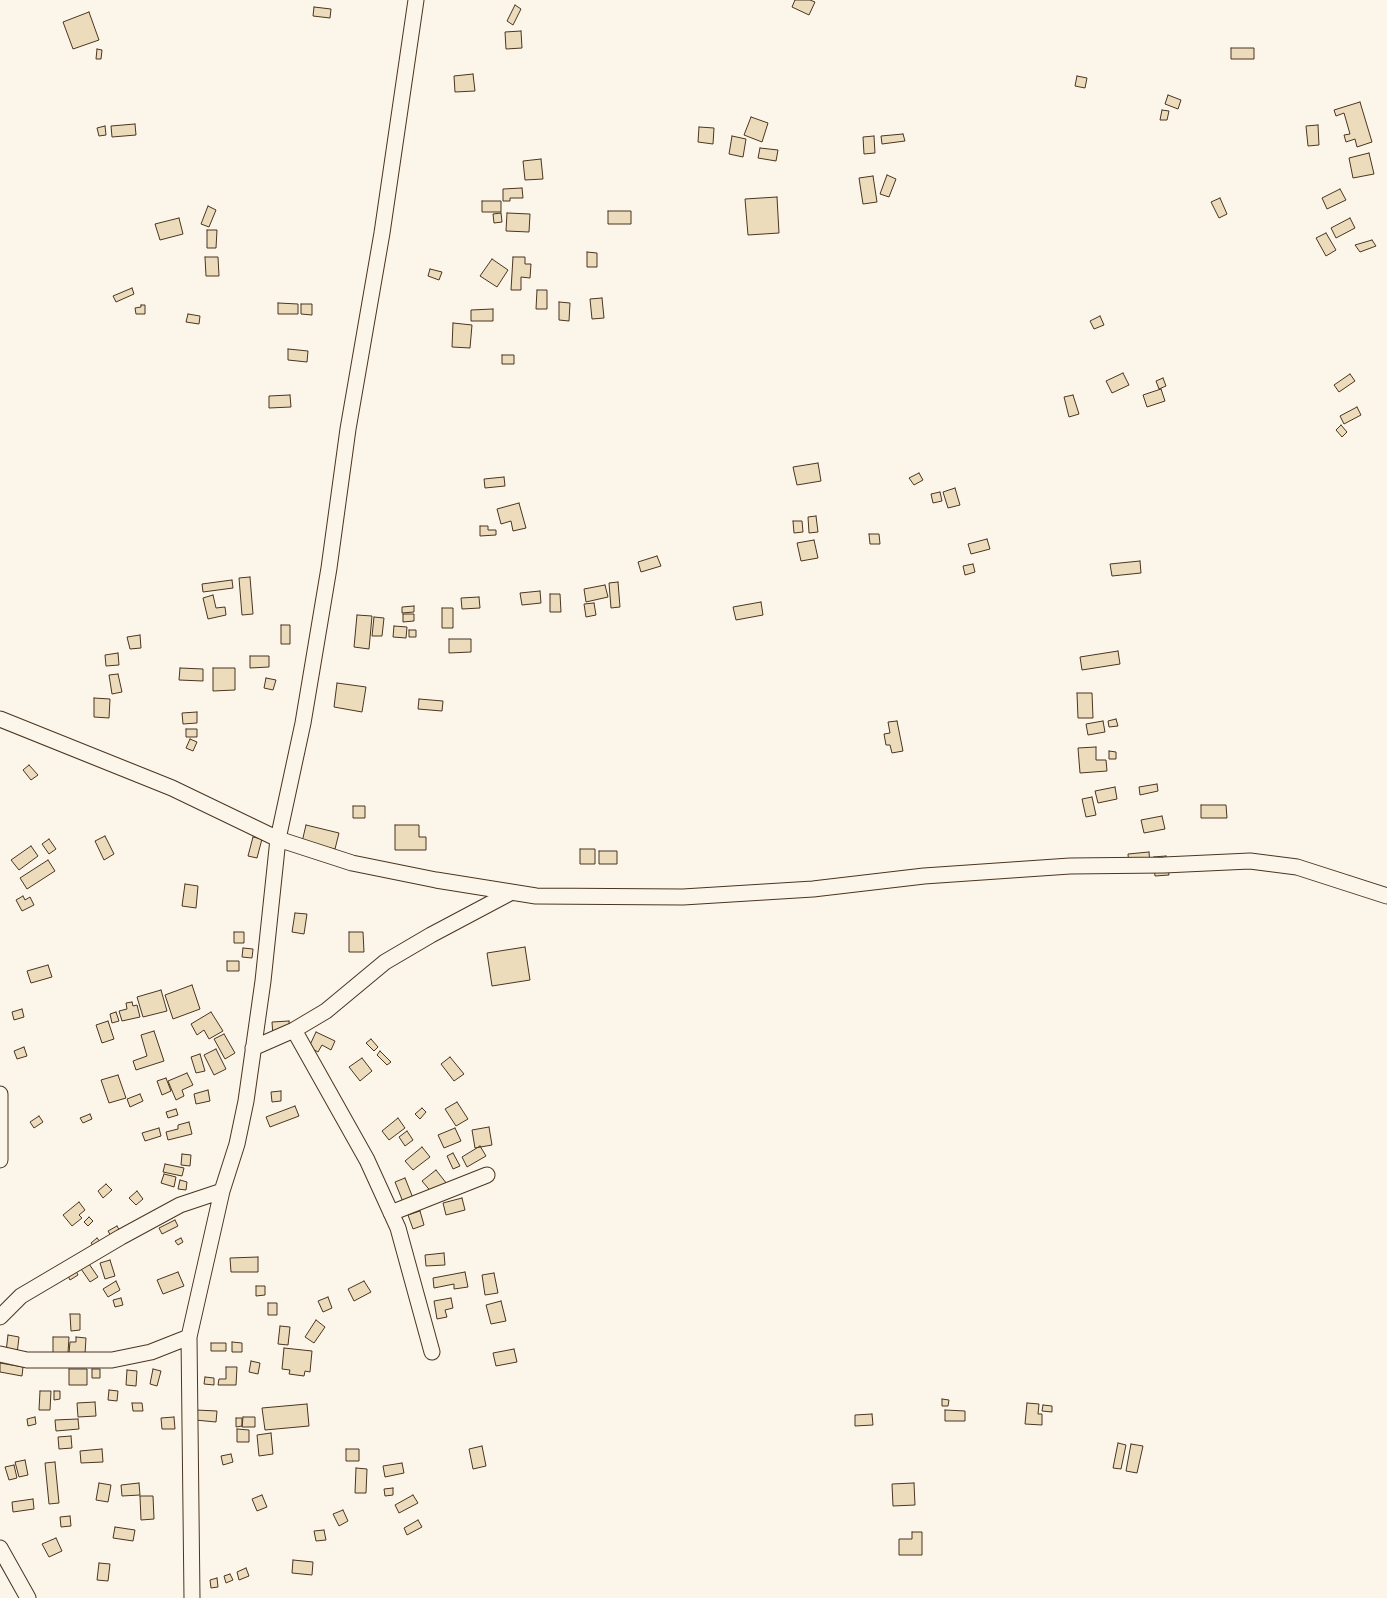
<!DOCTYPE html>
<style>
body{margin:0}
canvas{display:block;background:#fbf6e9}
</style>
<canvas width="1387" height="1598"></canvas>
<script>
const ctx = document.querySelector('canvas').getContext('2d');
ctx.lineJoin = 'round';
function paint(path, color) { ctx.fillStyle = color; ctx.fill(path, 'evenodd'); }
const shape = rows => new Path2D(rows.map(r => 'M' + r).join(''));
function trace(path, color, width, dash) { ctx.strokeStyle = color; ctx.lineWidth = width; ctx.lineCap = dash ? 'butt' : 'round'; ctx.setLineDash(dash || []); ctx.stroke(path); }
const building = shape([
 [795,0,810,0,815,2,809,15,792,7,795,0],
 [515,5,521,9,513,25,507,21,515,5],
 [314,7,331,9,330,18,313,16,314,7],
 [89,12,99,40,73,49,63,22,89,12],
 [521,31,522,48,506,49,505,32,521,31],
 [1231,48,1254,48,1254,59,1231,59,1231,48],
 [97,49,102,50,101,59,96,59,97,49],
 [473,74,475,91,455,92,454,76,473,74],
 [1077,76,1087,78,1085,88,1075,86,1077,76],
 [1168,95,1181,100,1178,109,1165,104,1168,95],
 [1360,102,1372,142,1357,147,1355,139,1346,142,1344,135,1350,134,1344,113,1336,116,1334,110,1360,102],
 [1162,110,1169,111,1167,120,1160,120,1162,110],
 [751,117,768,123,762,142,744,135,751,117],
 [135,124,136,135,112,137,111,126,135,124],
 [1318,125,1319,145,1308,146,1306,126,1318,125],
 [105,126,106,135,99,136,97,128,105,126],
 [699,127,714,128,713,144,698,142,699,127],
 [903,134,905,141,882,144,881,136,903,134],
 [732,136,746,139,743,157,729,154,732,136],
 [874,136,875,153,864,154,863,137,874,136],
 [760,148,778,150,776,161,758,158,760,148],
 [1369,153,1374,174,1353,178,1349,158,1369,153],
 [541,159,543,179,525,180,523,161,541,159],
 [887,175,896,179,889,197,880,194,887,175],
 [873,176,877,202,863,204,859,178,873,176],
 [522,188,523,198,510,198,510,201,503,201,503,189,522,188],
 [1340,189,1346,200,1327,209,1322,198,1340,189],
 [777,197,779,233,748,235,745,199,777,197],
 [1220,198,1227,214,1219,218,1211,202,1220,198],
 [482,201,501,201,501,212,482,212,482,201],
 [208,206,216,210,209,227,201,224,208,206],
 [608,211,631,211,631,224,608,224,608,211],
 [501,213,502,222,494,223,493,214,501,213],
 [507,213,530,214,529,232,506,231,507,213],
 [179,218,183,234,160,240,155,224,179,218],
 [1350,218,1355,228,1336,238,1331,228,1350,218],
 [207,230,217,230,216,248,207,248,207,230],
 [1326,233,1336,250,1326,256,1316,238,1326,233],
 [1372,240,1376,246,1360,252,1355,245,1372,240],
 [587,252,597,253,597,267,587,267,587,252],
 [205,257,218,257,219,276,206,276,205,257],
 [513,257,525,257,525,264,531,264,530,278,521,277,521,290,511,290,513,257],
 [492,259,508,270,497,287,480,276,492,259],
 [430,269,442,272,439,280,428,276,430,269],
 [132,288,134,294,116,302,113,296,132,288],
 [537,290,547,290,547,309,536,309,537,290],
 [602,298,604,318,592,319,590,299,602,298],
 [559,302,570,303,569,321,559,320,559,302],
 [278,303,298,304,298,314,278,314,278,303],
 [301,304,312,304,312,315,301,314,301,304],
 [141,305,145,305,145,314,136,314,135,308,141,307,141,305],
 [493,309,493,321,471,321,471,310,493,309],
 [188,314,200,316,199,324,186,322,188,314],
 [1100,316,1104,325,1094,329,1090,321,1100,316],
 [453,323,472,325,470,348,452,347,453,323],
 [288,349,308,351,307,362,288,360,288,349],
 [502,355,514,355,514,364,502,364,502,355],
 [1123,373,1129,385,1112,393,1106,381,1123,373],
 [1350,374,1355,381,1339,392,1334,385,1350,374],
 [1163,378,1166,386,1159,389,1156,381,1163,378],
 [1161,389,1165,401,1147,407,1143,395,1161,389],
 [290,395,291,407,269,408,269,396,290,395],
 [1073,395,1079,414,1069,417,1064,397,1073,395],
 [1357,407,1361,415,1344,424,1340,416,1357,407],
 [1341,425,1347,432,1342,437,1336,430,1341,425],
 [818,463,821,481,797,485,793,467,818,463],
 [919,473,923,480,914,485,909,478,919,473],
 [504,477,505,486,485,488,484,479,504,477],
 [955,488,960,505,948,508,943,492,955,488],
 [940,492,942,501,933,503,931,494,940,492],
 [519,503,526,528,513,531,511,521,501,524,497,509,519,503],
 [816,516,818,532,809,533,808,517,816,516],
 [793,521,802,521,803,532,794,533,793,521],
 [480,526,488,526,488,530,496,530,496,535,480,536,480,526],
 [869,534,879,534,880,544,870,544,869,534],
 [987,539,990,549,971,554,968,544,987,539],
 [814,540,818,558,801,561,797,543,814,540],
 [657,556,661,566,641,572,638,562,657,556],
 [1140,561,1141,573,1112,576,1110,564,1140,561],
 [973,564,975,572,965,575,963,566,973,564],
 [250,577,253,614,242,615,239,578,250,577],
 [232,580,233,588,203,592,202,584,232,580],
 [618,582,620,607,611,608,609,583,618,582],
 [605,585,608,597,586,602,584,589,605,585],
 [540,591,541,603,522,605,520,593,540,591],
 [550,594,560,594,561,612,550,612,550,594],
 [213,595,216,608,225,607,226,615,208,619,203,598,213,595],
 [479,597,480,608,462,609,461,598,479,597],
 [761,602,763,615,736,620,733,607,761,602],
 [594,603,596,615,586,617,584,604,594,603],
 [414,606,414,612,402,613,402,607,414,606],
 [442,608,453,608,453,628,442,628,442,608],
 [403,614,414,614,414,621,403,622,403,614],
 [357,615,372,616,369,649,354,647,357,615],
 [374,617,384,618,382,636,372,636,374,617],
 [281,625,290,625,290,644,281,644,281,625],
 [394,626,407,627,406,638,393,637,394,626],
 [409,630,416,630,416,637,409,637,409,630],
 [140,635,141,648,130,649,127,637,140,635],
 [449,639,471,639,471,652,449,653,449,639],
 [1118,651,1120,664,1082,670,1080,657,1118,651],
 [118,653,119,665,106,666,105,655,118,653],
 [250,656,269,656,269,667,250,668,250,656],
 [180,668,203,669,203,681,179,680,180,668],
 [213,668,235,668,235,690,213,691,213,668],
 [118,674,122,692,112,694,109,675,118,674],
 [266,678,276,680,273,690,264,688,266,678],
 [337,683,366,687,362,712,334,707,337,683],
 [1077,693,1092,693,1093,718,1078,718,1077,693],
 [94,698,110,699,109,718,94,717,94,698],
 [419,699,443,701,442,711,418,709,419,699],
 [197,712,197,723,183,724,182,713,197,712],
 [1116,719,1118,726,1109,727,1108,721,1116,719],
 [897,721,903,751,892,753,890,745,886,745,884,734,890,733,888,722,897,721],
 [1103,721,1105,732,1088,735,1086,724,1103,721],
 [186,729,197,729,197,737,186,737,186,729],
 [190,739,197,742,193,751,186,748,190,739],
 [1096,747,1096,760,1106,760,1107,771,1080,773,1078,748,1096,747],
 [1109,751,1116,752,1116,759,1109,759,1109,751],
 [29,765,38,775,31,780,23,770,29,765],
 [1157,784,1158,791,1140,795,1139,787,1157,784],
 [1115,787,1117,799,1098,803,1095,791,1115,787],
 [1092,797,1096,815,1086,817,1082,799,1092,797],
 [1201,805,1226,805,1227,818,1201,818,1201,805],
 [353,806,365,806,365,818,353,818,353,806],
 [1162,816,1165,829,1144,833,1141,820,1162,816],
 [306,825,339,833,335,849,302,842,306,825],
 [395,825,419,825,419,837,426,837,426,850,395,850,395,825],
 [105,836,114,854,104,860,95,841,105,836],
 [253,837,262,839,257,858,248,856,253,837],
 [49,839,56,849,49,854,42,844,49,839],
 [31,846,38,856,19,870,11,860,31,846],
 [580,849,595,849,595,864,580,864,580,849],
 [599,851,617,851,617,864,599,864,599,851],
 [1149,852,1150,865,1129,866,1128,854,1149,852],
 [1166,856,1169,875,1155,876,1153,857,1166,856],
 [48,860,55,871,27,889,20,878,48,860],
 [185,884,198,886,196,908,182,906,185,884],
 [23,896,25,900,30,897,34,905,22,911,16,900,23,896],
 [295,913,307,914,304,934,292,932,295,913],
 [234,932,244,932,244,943,234,943,234,932],
 [349,932,363,932,364,952,349,952,349,932],
 [525,947,530,980,492,986,487,953,525,947],
 [243,948,253,949,252,958,242,957,243,948],
 [227,961,239,961,239,971,227,971,227,961],
 [48,965,52,977,31,983,27,971,48,965],
 [192,985,200,1009,173,1019,165,995,192,985],
 [161,990,167,1011,143,1017,137,997,161,990],
 [132,1002,133,1006,137,1005,140,1017,122,1021,119,1011,127,1009,126,1003,132,1002],
 [22,1009,24,1017,14,1020,12,1012,22,1009],
 [116,1012,119,1021,112,1023,110,1014,116,1012],
 [211,1012,223,1031,209,1039,204,1030,197,1035,191,1024,211,1012],
 [108,1021,114,1039,102,1043,96,1025,108,1021],
 [289,1021,290,1034,273,1036,272,1022,289,1021],
 [154,1031,164,1061,136,1070,133,1061,147,1056,141,1035,154,1031],
 [316,1032,335,1041,331,1050,322,1045,318,1052,309,1047,316,1032],
 [224,1034,235,1053,225,1059,214,1039,224,1034],
 [371,1039,378,1047,374,1051,366,1043,371,1039],
 [24,1047,27,1056,17,1059,14,1051,24,1047],
 [216,1049,226,1069,214,1075,204,1055,216,1049],
 [380,1051,391,1062,387,1065,377,1055,380,1051],
 [200,1054,205,1071,196,1073,191,1057,200,1054],
 [450,1057,464,1074,454,1081,441,1064,450,1057],
 [362,1058,372,1071,360,1081,349,1067,362,1058],
 [187,1073,193,1085,182,1090,184,1096,176,1100,168,1081,187,1073],
 [118,1075,126,1098,109,1103,101,1080,118,1075],
 [166,1078,171,1091,162,1095,157,1081,166,1078],
 [208,1090,210,1101,196,1104,194,1094,208,1090],
 [281,1091,281,1101,272,1102,271,1092,281,1091],
 [140,1094,143,1101,130,1107,127,1099,140,1094],
 [457,1102,468,1119,456,1126,445,1109,457,1102],
 [295,1106,299,1116,270,1127,266,1117,295,1106],
 [422,1108,426,1112,420,1119,415,1114,422,1108],
 [176,1109,178,1115,168,1118,166,1112,176,1109],
 [90,1114,92,1119,83,1123,80,1118,90,1114],
 [39,1116,43,1122,34,1128,30,1122,39,1116],
 [398,1118,405,1128,389,1140,382,1131,398,1118],
 [189,1122,192,1134,168,1140,166,1132,178,1129,178,1125,189,1122],
 [489,1127,492,1145,475,1148,472,1130,489,1127],
 [159,1128,161,1136,145,1141,142,1133,159,1128],
 [455,1128,461,1141,444,1148,438,1135,455,1128],
 [407,1131,413,1140,405,1146,399,1137,407,1131],
 [480,1146,486,1156,467,1167,462,1157,480,1146],
 [422,1147,430,1157,413,1170,405,1161,422,1147],
 [453,1153,460,1166,453,1169,447,1156,453,1153],
 [182,1154,191,1155,190,1166,181,1165,182,1154],
 [165,1164,184,1168,182,1176,163,1172,165,1164],
 [436,1170,447,1184,433,1194,422,1181,436,1170],
 [164,1174,176,1177,174,1187,161,1183,164,1174],
 [405,1178,413,1198,403,1202,395,1182,405,1178],
 [180,1180,187,1182,186,1190,178,1189,180,1180],
 [106,1184,112,1190,103,1198,98,1191,106,1184],
 [137,1191,143,1199,136,1205,129,1198,137,1191],
 [462,1198,465,1210,446,1215,443,1203,462,1198],
 [79,1202,85,1210,79,1215,82,1218,72,1226,63,1215,79,1202],
 [420,1211,424,1225,413,1229,408,1215,420,1211],
 [89,1217,93,1221,88,1226,84,1222,89,1217],
 [175,1220,178,1226,162,1234,159,1228,175,1220],
 [117,1226,121,1233,112,1238,108,1231,117,1226],
 [97,1238,102,1244,95,1249,91,1243,97,1238],
 [181,1238,183,1242,178,1245,175,1241,181,1238],
 [444,1253,445,1265,426,1266,425,1255,444,1253],
 [258,1257,258,1272,231,1272,230,1258,258,1257],
 [110,1260,115,1276,105,1279,100,1263,110,1260],
 [87,1261,98,1277,90,1282,79,1266,87,1261],
 [75,1269,78,1275,70,1280,67,1274,75,1269],
 [178,1272,184,1286,163,1294,157,1280,178,1272],
 [465,1272,468,1287,454,1289,454,1284,434,1288,433,1278,465,1272],
 [494,1273,498,1293,485,1295,482,1275,494,1273],
 [116,1281,120,1290,108,1297,103,1289,116,1281],
 [364,1281,371,1292,354,1301,348,1289,364,1281],
 [256,1286,265,1286,265,1295,256,1296,256,1286],
 [328,1297,332,1308,323,1312,318,1301,328,1297],
 [121,1298,123,1305,115,1307,113,1300,121,1298],
 [451,1298,453,1308,445,1310,447,1317,437,1319,434,1301,451,1298],
 [501,1301,506,1321,491,1324,486,1305,501,1301],
 [268,1303,277,1303,277,1315,268,1315,268,1303],
 [70,1314,80,1314,80,1330,71,1331,70,1314],
 [316,1320,325,1327,314,1343,305,1337,316,1320],
 [280,1326,290,1327,288,1345,278,1344,280,1326],
 [8,1335,19,1337,17,1354,6,1352,8,1335],
 [53,1337,69,1337,68,1353,53,1353,53,1337],
 [76,1337,86,1338,85,1354,69,1353,70,1342,76,1342,76,1337],
 [232,1342,242,1343,242,1352,232,1352,232,1342],
 [211,1343,226,1343,226,1351,211,1351,211,1343],
 [284,1348,312,1351,310,1372,305,1371,304,1376,289,1374,290,1370,282,1369,284,1348],
 [514,1349,517,1362,496,1366,493,1353,514,1349],
 [251,1361,260,1363,258,1374,249,1372,251,1361],
 [0,1363,23,1367,22,1376,0,1372,0,1363],
 [226,1367,237,1367,236,1385,218,1385,219,1379,226,1379,226,1367],
 [69,1369,87,1369,87,1385,69,1385,69,1369],
 [92,1369,100,1369,100,1378,92,1378,92,1369],
 [153,1369,161,1371,157,1386,150,1384,153,1369],
 [127,1370,137,1371,136,1386,126,1385,127,1370],
 [205,1377,214,1378,214,1385,204,1384,205,1377],
 [109,1390,118,1391,117,1401,108,1400,109,1390],
 [40,1391,51,1391,50,1410,39,1410,40,1391],
 [54,1391,60,1391,60,1399,54,1400,54,1391],
 [942,1399,949,1400,948,1406,942,1406,942,1399],
 [95,1402,96,1416,78,1417,77,1403,95,1402],
 [132,1403,142,1403,143,1411,133,1411,132,1403],
 [1027,1403,1039,1404,1038,1414,1042,1414,1042,1425,1025,1424,1027,1403],
 [307,1404,309,1426,265,1430,262,1408,307,1404],
 [1043,1405,1052,1406,1052,1412,1042,1411,1043,1405],
 [196,1410,217,1411,216,1422,195,1420,196,1410],
 [945,1410,965,1411,965,1421,945,1421,945,1410],
 [872,1414,873,1425,855,1426,855,1415,872,1414],
 [35,1417,36,1424,28,1426,27,1419,35,1417],
 [174,1417,175,1429,162,1429,161,1418,174,1417],
 [243,1417,255,1417,255,1427,242,1427,243,1417],
 [236,1418,242,1418,242,1426,236,1427,236,1418],
 [78,1419,79,1429,56,1431,55,1420,78,1419],
 [237,1429,249,1430,249,1442,237,1442,237,1429],
 [271,1433,273,1454,259,1456,257,1435,271,1433],
 [71,1436,72,1448,59,1449,58,1437,71,1436],
 [1118,1443,1126,1445,1121,1469,1113,1468,1118,1443],
 [1131,1444,1143,1446,1137,1473,1126,1471,1131,1444],
 [482,1446,486,1466,473,1469,469,1449,482,1446],
 [102,1449,103,1462,81,1463,80,1451,102,1449],
 [346,1449,359,1449,359,1461,346,1461,346,1449],
 [231,1454,233,1462,223,1465,221,1456,231,1454],
 [25,1460,28,1475,19,1477,15,1462,25,1460],
 [55,1462,59,1503,49,1504,45,1463,55,1462],
 [402,1463,404,1473,385,1477,383,1466,402,1463],
 [14,1465,17,1478,9,1480,5,1467,14,1465],
 [356,1468,367,1469,366,1493,355,1493,356,1468],
 [99,1483,111,1485,108,1502,96,1500,99,1483],
 [139,1483,140,1495,122,1496,121,1485,139,1483],
 [914,1483,915,1505,893,1506,892,1484,914,1483],
 [393,1488,393,1495,385,1496,384,1489,393,1488],
 [262,1495,267,1507,257,1511,252,1499,262,1495],
 [413,1495,418,1503,399,1513,395,1505,413,1495],
 [140,1496,153,1496,154,1519,141,1520,140,1496],
 [33,1499,34,1509,13,1512,12,1502,33,1499],
 [343,1510,348,1521,339,1526,333,1514,343,1510],
 [70,1516,71,1526,61,1527,60,1517,70,1516],
 [418,1520,422,1527,407,1535,404,1528,418,1520],
 [115,1527,135,1530,133,1541,113,1538,115,1527],
 [324,1530,326,1540,316,1541,314,1531,324,1530],
 [912,1532,922,1532,922,1555,899,1555,899,1539,912,1539,912,1532],
 [56,1538,62,1551,49,1557,42,1544,56,1538],
 [293,1560,313,1562,312,1575,292,1573,293,1560],
 [99,1563,110,1564,108,1581,97,1580,99,1563],
 [246,1568,249,1576,239,1580,237,1572,246,1568],
 [230,1574,233,1580,226,1583,224,1576,230,1574],
 [217,1578,218,1587,211,1588,210,1580,217,1578]
]);
const street = shape([
 [0,719,172,788,278,839,352,863,436,880,536,896,683,897,813,889,924,876,1070,866,1164,865,1250,861,1297,867,1387,896],
 [294,1030,367,1160,398,1228,432,1352],
 [253,1048,294,1030,326,1011,385,962,431,935,512,892],
 [0,1094,0,1160],
 [391,1213,487,1175],
 [0,1317,21,1296,121,1237,180,1205,222,1191],
 [0,1354,27,1360,112,1360,151,1352,189,1337],
 [0,1548,28,1598],
 [192,1598,189,1337,222,1191,237,1144,246,1101,263,981,278,839,303,723,329,568,348,429,382,233,416,0]
]);
paint(building, '#ecdcbc');
trace(building, '#4a3520', 1);
trace(street, '#4a3520', 17);
trace(street, '#fbf6e9', 15);
</script>
